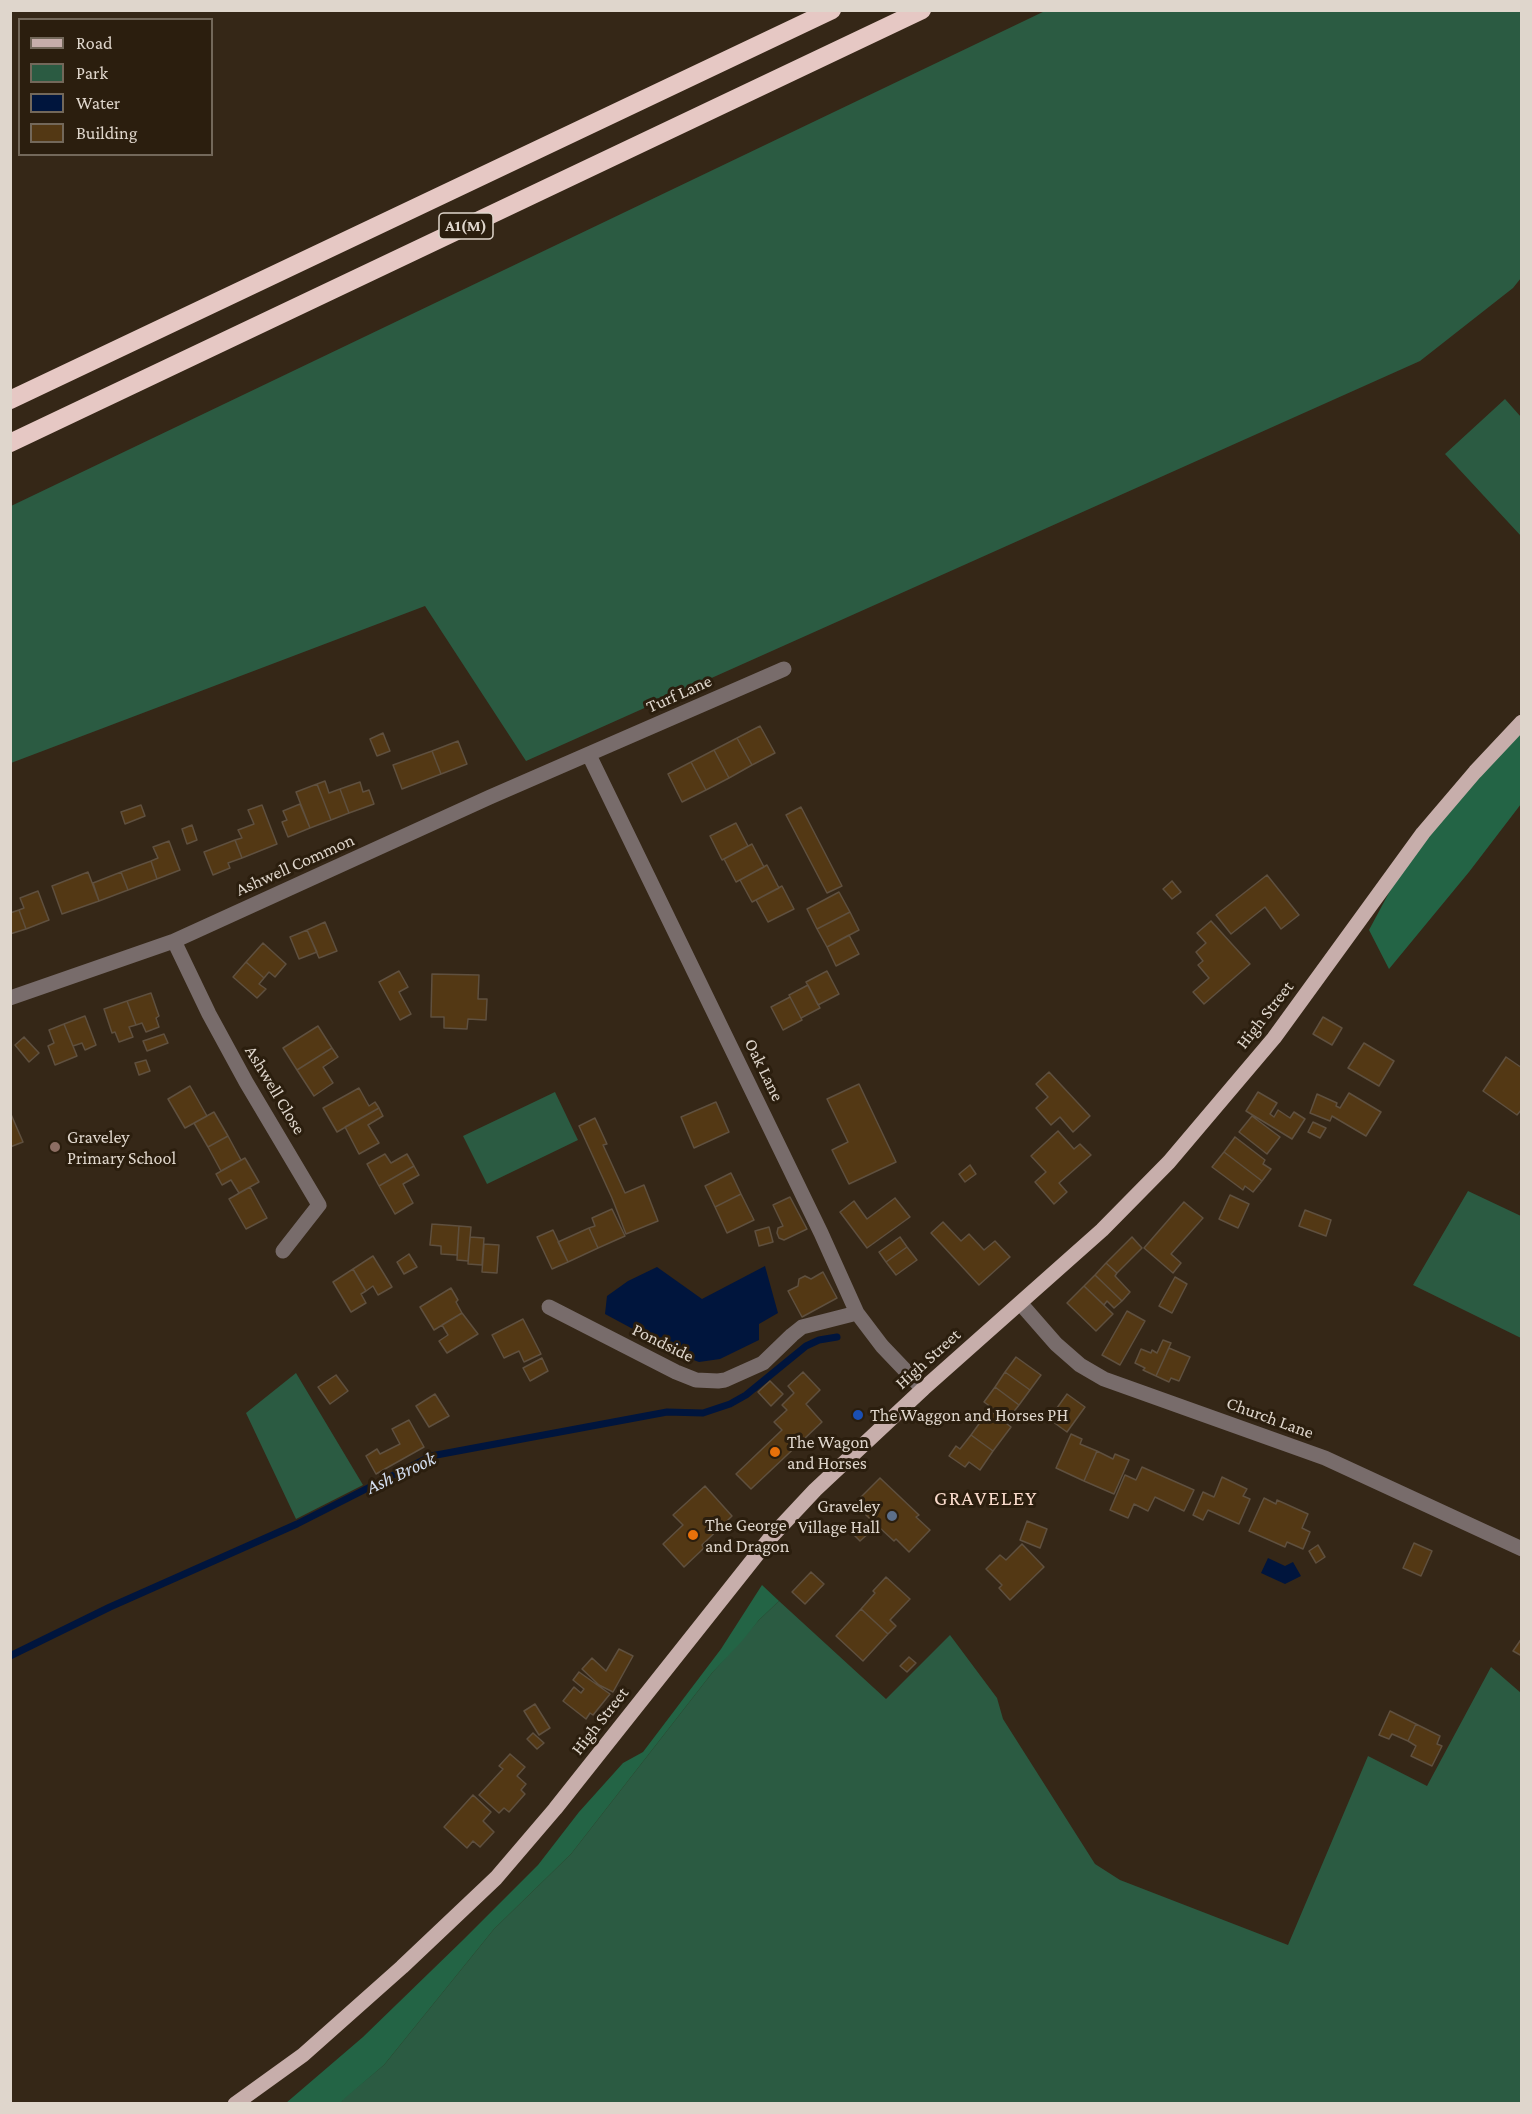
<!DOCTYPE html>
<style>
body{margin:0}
#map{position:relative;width:1532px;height:2114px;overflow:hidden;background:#352717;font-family:"Crimson Pro",serif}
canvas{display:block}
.frame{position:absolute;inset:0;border:12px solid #dfd6cc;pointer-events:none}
.legend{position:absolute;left:18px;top:18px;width:195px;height:138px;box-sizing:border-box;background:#2b1e0e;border:2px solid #73685a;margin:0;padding:8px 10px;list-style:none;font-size:18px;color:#dfd6cc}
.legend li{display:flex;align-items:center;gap:12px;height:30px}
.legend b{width:30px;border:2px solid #73685a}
</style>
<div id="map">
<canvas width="1532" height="2114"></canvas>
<div class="frame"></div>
<ul class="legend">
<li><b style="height:8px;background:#c7aeab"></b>Road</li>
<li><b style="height:16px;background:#2b5b42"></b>Park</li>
<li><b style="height:16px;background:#00153d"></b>Water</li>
<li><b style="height:16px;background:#533814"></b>Building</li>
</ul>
</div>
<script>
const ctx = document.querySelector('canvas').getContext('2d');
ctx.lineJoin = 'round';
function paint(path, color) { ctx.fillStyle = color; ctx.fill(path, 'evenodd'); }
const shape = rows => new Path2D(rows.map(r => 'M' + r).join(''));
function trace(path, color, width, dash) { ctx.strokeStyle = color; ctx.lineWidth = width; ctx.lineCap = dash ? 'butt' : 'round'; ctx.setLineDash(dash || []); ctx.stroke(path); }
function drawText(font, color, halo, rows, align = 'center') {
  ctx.font = font + ' "Crimson Pro",serif'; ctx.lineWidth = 6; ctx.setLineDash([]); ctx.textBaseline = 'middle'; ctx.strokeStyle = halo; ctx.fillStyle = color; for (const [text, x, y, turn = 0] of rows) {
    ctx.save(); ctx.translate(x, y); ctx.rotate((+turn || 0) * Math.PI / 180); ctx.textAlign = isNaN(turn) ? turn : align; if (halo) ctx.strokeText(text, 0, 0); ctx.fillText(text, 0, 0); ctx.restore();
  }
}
const green = shape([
 [1047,10,1521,11,1521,278,1513,288,1420,361,526,761,425,606,11,763,11,506],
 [1505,399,1521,417,1521,536,1445,454],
 [555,1092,578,1140,487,1184,463,1136],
 [1468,1191,1521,1216,1521,1338,1413,1285],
 [296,1373,363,1485,296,1519,246,1413],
 [779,1601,886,1699,950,1635,997,1698,1003,1719,1095,1864,1120,1880,1288,1945,1368,1756,1427,1786,1491,1667,1521,1693,1521,2103,341,2104,343,2099,384,2065,494,1929,571,1854,712,1673,759,1620]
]);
const forest = shape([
 [1521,731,1521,804,1469,872,1389,969,1369,930,1399,874,1450,808],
 [762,1585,779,1601,759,1620,742,1641,712,1673,571,1854,494,1929,384,2065,344,2099,341,2103,286,2103,363,2037,464,1939,538,1865,579,1812,623,1763,643,1752,721,1649]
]);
const water = shape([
 [765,1266,778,1313,759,1324,759,1340,720,1359,699,1362,683,1356,605,1314,607,1296,628,1281,657,1267,702,1299],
 [1268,1558,1285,1566,1293,1562,1301,1576,1285,1584,1261,1573]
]);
const stream = shape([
 [10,1656,110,1607,297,1524,431,1456,667,1412,703,1413,730,1404,746,1395,806,1346,819,1340,837,1337]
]);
const building = shape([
 [760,726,775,753,752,765,737,738,760,726],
 [383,733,390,751,377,756,370,739,383,733],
 [737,738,752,765,729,778,714,750,737,738],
 [458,741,467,764,441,774,432,751,458,741],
 [714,750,729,778,706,790,691,762,714,750],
 [432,751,441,774,402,789,393,765,432,751],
 [691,762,706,790,682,802,668,774,691,762],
 [325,781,329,793,340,789,349,813,331,820,317,784,325,781],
 [360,782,363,792,369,790,374,804,349,813,340,789,360,782],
 [317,784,331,820,310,828,296,792,317,784],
 [300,804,310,828,288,837,282,822,287,820,283,811,300,804],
 [141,805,145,816,125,824,121,812,141,805],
 [262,805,277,844,242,858,235,840,242,838,238,830,254,824,248,810,262,805],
 [801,807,842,886,827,893,786,815,801,807],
 [736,823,748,846,722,860,710,836,736,823],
 [192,825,197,840,187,844,182,829,192,825],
 [235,840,242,858,228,863,230,868,213,875,204,852,235,840],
 [169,841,180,870,157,879,151,861,158,858,153,847,169,841],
 [752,844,764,867,736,882,724,859,752,844],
 [151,861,157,879,128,890,121,872,151,861],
 [767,865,779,888,752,902,740,880,767,865],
 [88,872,99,901,62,914,52,886,88,872],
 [121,872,128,890,99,901,93,883,121,872],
 [1267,875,1299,915,1281,929,1265,907,1231,934,1216,915,1267,875],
 [1172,881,1181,892,1172,899,1163,889,1172,881],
 [782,886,794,909,768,922,756,900,782,886],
 [38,891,49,920,26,929,19,910,24,908,20,898,38,891],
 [839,892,850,912,817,929,807,909,839,892],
 [19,910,26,929,10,934,10,913,19,910],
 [850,912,859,930,827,947,817,929,850,912],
 [1211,921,1250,964,1204,1004,1193,992,1209,978,1198,965,1203,961,1196,952,1206,943,1197,933,1211,921],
 [325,922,337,951,319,958,307,930,325,922],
 [307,930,317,952,299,959,290,937,307,930],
 [849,935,859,954,836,966,827,947,849,935],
 [263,943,286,964,275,977,269,972,264,978,246,962,263,943],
 [246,962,264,978,259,984,266,989,257,998,233,977,246,962],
 [399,971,408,987,399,992,411,1014,400,1020,379,982,399,971],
 [827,971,839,994,818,1005,806,982,827,971],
 [432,974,479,975,478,999,487,999,486,1020,468,1019,467,1029,444,1028,444,1017,431,1017,432,974],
 [808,985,820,1008,801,1018,789,995,808,985],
 [151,993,159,1016,156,1018,159,1027,146,1032,142,1023,136,1025,127,1001,151,993],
 [790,997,802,1020,783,1030,771,1007,790,997],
 [127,1001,136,1025,129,1027,133,1037,119,1042,115,1032,112,1033,104,1009,127,1001],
 [85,1016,96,1045,85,1050,82,1043,73,1046,64,1024,85,1016],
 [1323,1017,1342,1028,1332,1045,1313,1034,1323,1017],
 [64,1024,77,1056,55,1065,48,1046,54,1043,49,1030,64,1024],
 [318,1026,332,1048,297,1070,283,1048,318,1026],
 [164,1034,168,1043,147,1051,143,1041,164,1034],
 [24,1037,39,1053,29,1062,15,1045,24,1037],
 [1364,1043,1394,1061,1379,1086,1348,1068,1364,1043],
 [332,1048,338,1057,323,1067,333,1083,314,1096,297,1070,332,1048],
 [1506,1057,1522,1068,1522,1109,1517,1115,1483,1091,1506,1057],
 [146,1060,150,1071,139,1075,135,1063,146,1060],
 [1049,1072,1090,1116,1073,1132,1060,1117,1051,1125,1036,1108,1048,1097,1036,1084,1049,1072],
 [859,1084,896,1162,849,1184,832,1150,848,1142,827,1099,859,1084],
 [190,1086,207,1116,185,1128,168,1099,190,1086],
 [359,1088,369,1106,375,1102,379,1108,337,1132,323,1108,359,1088],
 [1258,1092,1277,1103,1270,1114,1274,1117,1278,1110,1290,1118,1294,1112,1305,1119,1292,1139,1246,1111,1258,1092],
 [1349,1093,1381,1112,1366,1136,1332,1116,1330,1121,1310,1113,1317,1094,1337,1103,1336,1106,1340,1108,1349,1093],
 [716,1102,729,1132,694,1148,681,1117,716,1102],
 [379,1108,383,1116,368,1125,379,1143,359,1154,345,1127,379,1108],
 [10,1112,23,1142,10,1147,10,1112],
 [214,1112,228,1136,208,1147,194,1123,214,1112],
 [1252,1116,1280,1137,1267,1154,1239,1132,1252,1116],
 [595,1118,607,1144,603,1145,625,1193,644,1185,658,1221,626,1234,612,1198,579,1126,595,1118],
 [1313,1122,1326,1128,1320,1138,1308,1132,1313,1122],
 [1058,1131,1074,1149,1080,1144,1091,1155,1059,1183,1067,1192,1054,1204,1035,1182,1046,1172,1031,1156,1058,1131],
 [228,1136,241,1160,221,1171,208,1147,228,1136],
 [1235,1137,1265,1160,1263,1164,1271,1169,1262,1181,1224,1152,1235,1137],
 [1224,1152,1262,1181,1253,1192,1245,1186,1243,1190,1212,1167,1224,1152],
 [385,1154,391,1163,407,1154,414,1166,379,1186,367,1164,385,1154],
 [245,1158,259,1182,239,1193,231,1180,222,1185,216,1174,245,1158],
 [970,1165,976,1174,965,1182,959,1174,970,1165],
 [414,1166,419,1175,403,1184,413,1203,395,1214,379,1186,414,1166],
 [731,1173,741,1194,715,1207,705,1186,731,1173],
 [250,1187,267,1218,246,1229,229,1199,250,1187],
 [741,1194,754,1220,727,1233,715,1207,741,1194],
 [1230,1195,1249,1204,1238,1228,1219,1219,1230,1195],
 [790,1197,807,1229,784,1240,779,1238,777,1233,778,1228,783,1226,773,1205,790,1197],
 [895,1198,910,1217,867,1248,840,1212,854,1201,867,1219,895,1198],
 [1184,1202,1203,1218,1171,1254,1181,1263,1173,1273,1144,1248,1184,1202],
 [612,1209,625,1236,598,1248,589,1228,595,1226,592,1218,612,1209],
 [1305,1210,1331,1220,1326,1236,1299,1226,1305,1210],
 [943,1222,961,1241,969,1234,984,1250,995,1241,1010,1257,979,1285,931,1233,943,1222],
 [432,1224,459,1226,457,1255,441,1254,441,1246,430,1245,432,1224],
 [459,1226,471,1227,468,1261,457,1260,459,1226],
 [769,1227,773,1242,759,1246,755,1231,769,1227],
 [589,1228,598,1248,568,1262,558,1242,589,1228],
 [553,1230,568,1262,552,1269,537,1237,553,1230],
 [470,1237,484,1238,482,1265,468,1264,470,1237],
 [900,1237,907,1247,886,1262,879,1252,900,1237],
 [1132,1237,1142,1248,1117,1273,1106,1263,1132,1237],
 [484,1244,499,1245,497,1273,482,1272,484,1244],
 [907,1247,917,1260,896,1275,886,1262,907,1247],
 [409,1254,417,1267,404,1274,397,1262,409,1254],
 [373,1256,392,1287,378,1295,373,1286,366,1291,353,1269,373,1256],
 [1106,1263,1117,1273,1115,1276,1130,1292,1122,1301,1095,1275,1106,1263],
 [353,1269,366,1291,361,1294,366,1303,351,1312,333,1282,353,1269],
 [823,1272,837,1298,802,1317,788,1291,798,1286,799,1279,805,1276,811,1279,823,1272],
 [1095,1275,1122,1301,1114,1308,1107,1301,1104,1305,1084,1286,1095,1275],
 [1175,1277,1187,1284,1172,1313,1159,1306,1175,1277],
 [1084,1286,1113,1314,1096,1331,1067,1303,1084,1286],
 [451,1288,458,1300,456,1302,462,1313,434,1330,420,1307,451,1288],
 [1127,1311,1145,1321,1120,1365,1102,1355,1127,1311],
 [462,1313,478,1334,447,1353,439,1341,448,1335,442,1325,462,1313],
 [523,1319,541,1354,524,1362,519,1351,504,1358,492,1335,523,1319],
 [1163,1340,1171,1343,1156,1376,1143,1370,1145,1368,1135,1363,1141,1349,1151,1353,1152,1350,1157,1353,1163,1340],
 [1169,1348,1190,1357,1179,1381,1171,1378,1169,1382,1156,1376,1169,1348],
 [1016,1357,1041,1375,1030,1390,1005,1372,1016,1357],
 [542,1358,548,1371,530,1381,523,1368,542,1358],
 [803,1372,820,1390,806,1404,822,1422,751,1489,736,1474,782,1430,774,1422,787,1410,782,1405,794,1393,788,1386,803,1372],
 [1005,1372,1030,1390,1019,1405,995,1387,1005,1372],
 [336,1375,348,1391,330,1404,318,1387,336,1375],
 [770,1381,783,1394,771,1406,758,1392,770,1381],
 [995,1387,1019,1405,1008,1419,984,1402,995,1387],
 [435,1394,449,1416,429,1427,416,1406,435,1394],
 [1067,1394,1085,1407,1067,1432,1049,1419,1067,1394],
 [989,1410,1011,1427,993,1451,971,1435,989,1410],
 [409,1420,424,1447,376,1474,366,1456,377,1449,380,1454,400,1444,392,1429,409,1420],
 [1071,1434,1082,1439,1080,1444,1097,1451,1084,1481,1056,1468,1071,1434],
 [971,1435,993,1451,980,1470,969,1462,965,1467,949,1456,956,1446,960,1449,971,1435],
 [1097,1451,1113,1459,1115,1454,1129,1460,1114,1494,1084,1481,1097,1451],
 [1142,1467,1194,1490,1184,1511,1155,1497,1148,1511,1134,1504,1128,1518,1110,1510,1125,1475,1136,1480,1142,1467],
 [1222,1477,1247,1489,1243,1496,1250,1499,1239,1524,1208,1510,1203,1520,1193,1515,1203,1492,1214,1497,1222,1477],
 [880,1478,919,1515,916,1517,930,1530,909,1552,896,1539,894,1541,854,1504,880,1478],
 [705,1486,732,1516,702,1545,704,1548,684,1567,663,1544,683,1525,673,1515,705,1486],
 [1264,1498,1276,1504,1277,1500,1308,1514,1302,1528,1310,1532,1303,1549,1287,1542,1285,1547,1249,1531,1264,1498],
 [861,1520,871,1531,860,1541,850,1531,861,1520],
 [1027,1521,1047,1529,1040,1548,1020,1540,1027,1521],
 [1414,1543,1432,1551,1421,1576,1403,1568,1414,1543],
 [1022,1544,1044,1567,1010,1600,999,1588,1002,1585,986,1569,1000,1555,1006,1560,1022,1544],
 [1318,1545,1325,1557,1316,1563,1309,1551,1318,1545],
 [811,1572,824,1584,805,1604,792,1592,811,1572],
 [886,1577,910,1599,890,1620,896,1626,888,1634,861,1609,875,1593,873,1591,886,1577],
 [861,1609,888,1634,863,1661,836,1636,861,1609],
 [1522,1638,1522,1656,1513,1651,1522,1638],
 [619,1649,633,1656,613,1692,599,1685,582,1669,592,1658,606,1671,619,1649],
 [909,1657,916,1663,907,1672,900,1666,909,1657],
 [579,1672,610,1694,593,1715,590,1713,586,1719,563,1701,574,1687,581,1693,584,1689,573,1680,579,1672],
 [535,1704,550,1728,539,1735,524,1711,535,1704],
 [1390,1711,1416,1724,1408,1741,1392,1734,1389,1739,1379,1735,1390,1711],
 [1416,1724,1440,1736,1437,1744,1442,1746,1432,1766,1411,1756,1416,1746,1408,1741,1416,1724],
 [533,1733,544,1743,537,1749,527,1739,533,1733],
 [510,1754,525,1767,517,1776,526,1784,521,1790,525,1794,509,1812,504,1808,499,1813,479,1795,503,1769,499,1766,510,1754],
 [473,1795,491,1812,483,1821,494,1832,480,1847,473,1841,467,1848,444,1827,473,1795]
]);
const minor = shape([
 [589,755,821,1233,857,1313,882,1346,923,1389],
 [174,941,209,1014,246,1082,319,1205,283,1251],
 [10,998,174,941,490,797,784,669],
 [1021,1304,1056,1344,1080,1365,1104,1379,1325,1458,1522,1549],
 [549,1307,676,1372,696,1380,718,1381,725,1380,763,1363,792,1335,802,1327,857,1313]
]);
const major = shape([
 [235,2104,303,2055,402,1967,496,1878,555,1809,771,1537,815,1490,923,1389,1102,1230,1169,1162,1274,1038,1423,833,1475,772,1522,722]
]);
const highway = shape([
 [10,400,832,10],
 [10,443,922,10]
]);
const markers = [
 [55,1147,6,"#8d6e63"],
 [858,1415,6,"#1a4fb4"],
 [775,1452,6,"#e8710a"],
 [892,1516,6,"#5c6f8a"],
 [693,1535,6,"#e8710a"]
];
const shields = [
 [466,226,54]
];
const shieldNames = [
 ["A1(M)",466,226]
];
const streetNames = [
 ["Turf Lane",679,694,-24],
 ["Ashwell Common",295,865,-24],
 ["High Street",1265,1015,-52],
 ["Oak Lane",764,1070,64],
 ["Ashwell Close",275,1090,59],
 ["Pondside",663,1343,26],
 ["High Street",928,1359,-42],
 ["Church Lane",1270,1418,20],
 ["High Street",600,1721,-52]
];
const poiNames = [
 ["Graveley",67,1137],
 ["Primary School",67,1158],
 ["The Waggon and Horses PH",870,1415],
 ["The Wagon",787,1442],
 ["and Horses",787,1463],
 ["Graveley",880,1506,"right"],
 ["Village Hall",880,1527,"right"],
 ["The George",705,1525],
 ["and Dragon",705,1546]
];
const waterNames = [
 ["Ash Brook",401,1473,-25]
];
const quarterNames = [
 ["GRAVELEY",986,1499]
];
paint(green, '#2b5b42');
paint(forest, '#236445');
paint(water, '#00153d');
trace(stream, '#00153d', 7);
paint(building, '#533814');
trace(building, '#5f503f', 1.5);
trace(minor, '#786c6b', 15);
trace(major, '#c7aeab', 15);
trace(highway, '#e6c8c4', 18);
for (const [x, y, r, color] of markers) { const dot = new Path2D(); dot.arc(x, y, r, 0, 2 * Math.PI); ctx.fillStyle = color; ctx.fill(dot); trace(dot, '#2b1e0e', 2); }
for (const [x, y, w] of shields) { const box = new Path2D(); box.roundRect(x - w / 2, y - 13, w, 26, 4.5); ctx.fillStyle = '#2b1e0e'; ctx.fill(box); trace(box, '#dfd6cc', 1.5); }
drawText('bold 16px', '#dfd6cc', null, shieldNames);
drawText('18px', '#dfd6cc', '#2b1e0e', streetNames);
drawText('18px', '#dfd6cc', '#2b1e0e', poiNames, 'left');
drawText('italic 20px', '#d2ddef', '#2b1e0e', waterNames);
ctx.letterSpacing = '1.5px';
drawText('21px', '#f9dacb', '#2b1e0e', quarterNames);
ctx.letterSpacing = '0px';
</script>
